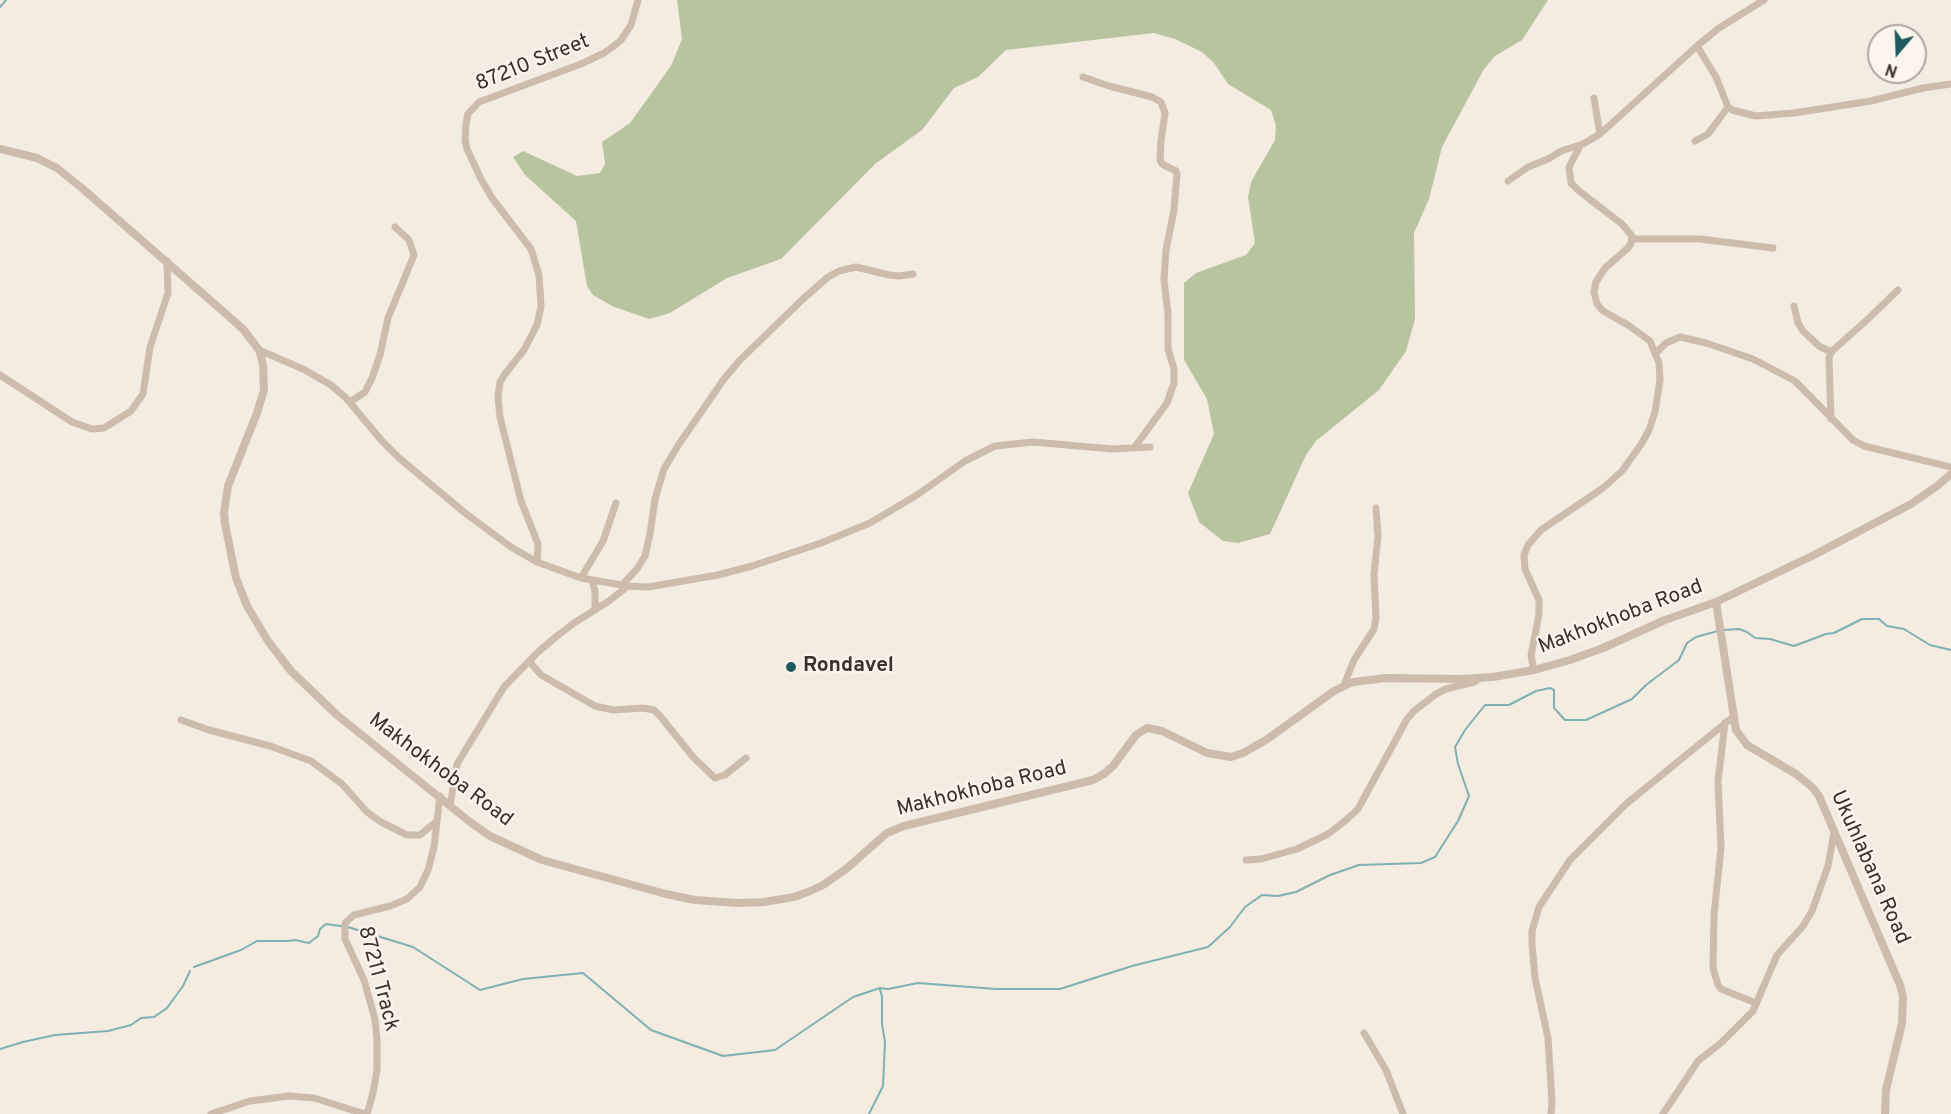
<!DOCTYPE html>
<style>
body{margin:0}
#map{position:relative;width:1951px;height:1114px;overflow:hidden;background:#f4ebe1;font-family:Overpass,sans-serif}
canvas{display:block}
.north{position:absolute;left:1867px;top:24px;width:60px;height:60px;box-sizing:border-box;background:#fbf5ee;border:2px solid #aea6a0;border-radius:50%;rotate:199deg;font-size:16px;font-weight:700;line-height:24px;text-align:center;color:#3b302b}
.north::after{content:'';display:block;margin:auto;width:21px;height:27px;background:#1f5a5e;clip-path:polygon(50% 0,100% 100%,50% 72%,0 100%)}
</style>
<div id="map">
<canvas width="1951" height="1114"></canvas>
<div class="north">N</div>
</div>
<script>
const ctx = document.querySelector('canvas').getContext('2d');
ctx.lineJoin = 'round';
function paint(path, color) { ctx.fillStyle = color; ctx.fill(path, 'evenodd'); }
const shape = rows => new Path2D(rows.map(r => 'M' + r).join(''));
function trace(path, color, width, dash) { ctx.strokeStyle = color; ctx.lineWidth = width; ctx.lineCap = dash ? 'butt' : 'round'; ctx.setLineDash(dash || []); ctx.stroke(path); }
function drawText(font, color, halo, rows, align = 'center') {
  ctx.font = font + ' Overpass,sans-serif'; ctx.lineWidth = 4.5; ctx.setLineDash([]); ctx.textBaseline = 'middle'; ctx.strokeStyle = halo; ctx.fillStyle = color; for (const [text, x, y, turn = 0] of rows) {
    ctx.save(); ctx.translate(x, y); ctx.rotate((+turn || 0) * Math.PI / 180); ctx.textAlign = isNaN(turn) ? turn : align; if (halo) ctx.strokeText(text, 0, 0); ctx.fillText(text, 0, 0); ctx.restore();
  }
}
const green = shape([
 [677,0,1548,0,1522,40,1495,56,1484,69,1442,147,1429,199,1414,233,1415,319,1406,351,1379,390,1316,441,1306,455,1270,534,1238,543,1223,541,1199,522,1188,493,1214,434,1207,399,1184,360,1184,283,1196,273,1246,255,1255,243,1248,197,1251,182,1275,140,1276,125,1271,110,1228,84,1214,63,1202,52,1175,39,1154,33,1006,50,978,77,954,88,922,130,875,164,781,259,727,278,670,313,649,319,612,306,593,295,587,286,576,221,525,175,513,157,523,151,577,176,600,173,605,164,602,142,630,123,671,66,682,39]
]);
const stream = shape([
 [0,7,6,0],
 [1724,630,1739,629,1747,632,1755,638,1770,639,1794,646,1826,634,1834,633,1862,619,1879,619,1887,626,1904,629,1930,645,1951,650],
 [194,967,241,950,257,941,288,941,295,940,309,943,318,936,320,929,326,924,348,927,413,947,480,990,523,979,583,973,651,1030,723,1056,775,1050,853,997,880,988,888,989,918,983,996,989,1060,989,1132,966,1208,947,1230,927,1245,907,1262,895,1278,896,1296,892,1330,875,1359,865,1421,863,1435,857,1458,821,1469,796,1458,764,1455,747,1465,730,1485,705,1509,705,1536,691,1550,688,1554,690,1554,708,1565,720,1586,720,1632,699,1646,685,1679,660,1687,643,1696,637,1718,631],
 [0,1049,23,1042,55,1035,108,1031,131,1025,141,1018,154,1017,167,1008,183,986,190,971],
 [869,1114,883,1086,885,1042,882,1024,882,997,880,989]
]);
const minor = shape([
 [1697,46,1716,77,1728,107,1732,110,1756,116,1794,113,1871,101,1923,88,1951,84],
 [1083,77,1109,86,1152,97,1161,102,1165,113,1161,141,1160,160,1162,164,1176,171,1177,174,1174,210,1166,250,1164,280,1168,314,1168,349,1174,369,1174,383,1167,403,1134,448],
 [1594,98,1600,134],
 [1695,141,1708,134,1728,107],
 [1508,181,1528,167,1548,159,1561,151,1583,144,1600,134,1697,46,1719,28,1764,0],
 [1632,239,1700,239,1773,248],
 [1794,306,1798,323,1803,331,1819,346,1831,352],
 [259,350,303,369,331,385,346,398,382,441,399,458,465,513,511,547,537,562,581,578,628,586,648,587,718,575,752,566,821,543,870,523,917,495,965,461,995,446,1033,442,1112,449,1150,447],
 [1656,353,1666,343,1680,337,1706,343,1753,359,1795,381,1853,440,1864,446,1951,467],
 [0,375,72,422,92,429,104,428,131,411,143,394,150,347,168,293,167,261],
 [350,402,365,392,372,378,380,355,388,318,414,255,409,240,395,227],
 [1831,419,1829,358,1831,352,1868,319,1898,290],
 [537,562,538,544,521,501,500,417,498,397,500,382,505,374,524,350,537,325,541,306,539,275,531,249,492,198,481,179,467,149,465,140,466,124,468,114,479,102,581,64,604,53,614,46,621,40,631,25,638,0],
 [581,578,603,541,616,503],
 [592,580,595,592,595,610],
 [622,585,637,569,645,556,650,534,655,499,664,469,679,444,724,379,740,360,803,299,828,277,839,271,856,267,889,275,899,276,913,274],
 [529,661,541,675,595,706,613,710,643,708,654,710,660,716,694,758,715,778,725,775,746,758],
 [1534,670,1531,656,1539,614,1539,600,1525,569,1524,555,1528,545,1541,530,1603,488,1622,471,1642,443,1649,430,1655,412,1660,380,1659,363,1650,341,1628,325,1603,311,1597,304,1594,292,1596,282,1605,268,1628,248,1631,243,1632,236,1622,224,1579,191,1571,183,1569,167,1580,146],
 [1344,685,1354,660,1374,629,1376,618,1374,574,1378,536,1376,508],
 [181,720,209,730,270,746,311,761,342,784,367,812,381,822,407,835,420,835,437,821],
 [1725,723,1718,781,1721,848,1714,915,1713,968,1718,985,1721,989,1756,1003],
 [450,806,457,764,504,687,538,652,557,636,574,623,609,601,628,586],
 [1246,860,1261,859,1297,849,1328,834,1345,821,1358,809,1407,719,1414,711,1436,694,1446,689,1474,682,1480,678],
 [1364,1033,1386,1070,1403,1114],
 [211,1114,250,1101,289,1096,314,1098,365,1114],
 [367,1114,373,1093,377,1070,377,1040,375,1019,364,980,345,939,345,923,354,915,390,906,407,899,420,887,428,870,434,847,440,796],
 [1551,1114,1552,1102,1548,1038,1535,978,1532,944,1532,931,1539,907,1570,860,1626,804,1733,717],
 [1663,1114,1698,1061,1722,1042,1753,1011,1777,955,1803,926,1812,911,1828,866,1834,832]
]);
const tertiary = shape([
 [0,149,37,158,57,168,83,189,226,314,243,329,259,350,263,364,264,390,257,413,228,486,224,512,225,524,236,578,247,606,268,641,291,671,337,715,470,822,490,836,542,860,666,894,695,900,737,903,764,902,794,897,808,892,823,885,846,869,887,833,904,826,1093,780,1104,774,1113,766,1136,735,1147,728,1162,731,1207,753,1231,757,1243,753,1266,740,1334,691,1353,682,1386,678,1463,679,1493,677,1534,670,1570,660,1603,648,1665,620,1716,602,1814,555,1911,504,1937,486,1951,474],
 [1716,602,1736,730,1747,745,1796,774,1812,787,1819,796,1900,985,1903,996,1902,1023,1886,1090,1885,1114]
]);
const markers = [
 [791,667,6,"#1f5a5e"]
];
const streetNames = [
 ["87210 Street",533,64,-22],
 ["Makhokhoba Road",1621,618,-21],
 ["Makhokhoba Road",440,771,37],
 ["Makhokhoba Road",982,790,-14],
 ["Ukuhlabana Road",1869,868,66],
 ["87211 Track",377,979,75]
];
const poiNames = [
 ["Rondavel",803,667]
];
paint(green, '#b8c4a0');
trace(stream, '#7fb0b2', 2);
trace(minor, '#cdbbac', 7);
trace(tertiary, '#cdbbac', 8);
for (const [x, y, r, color] of markers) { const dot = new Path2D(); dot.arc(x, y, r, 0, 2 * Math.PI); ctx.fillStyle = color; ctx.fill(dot); trace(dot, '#fbf5ee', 2); }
drawText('21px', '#3b302b', '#fbf5ee', streetNames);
drawText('bold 21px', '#3b302b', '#fbf5ee', poiNames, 'left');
</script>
